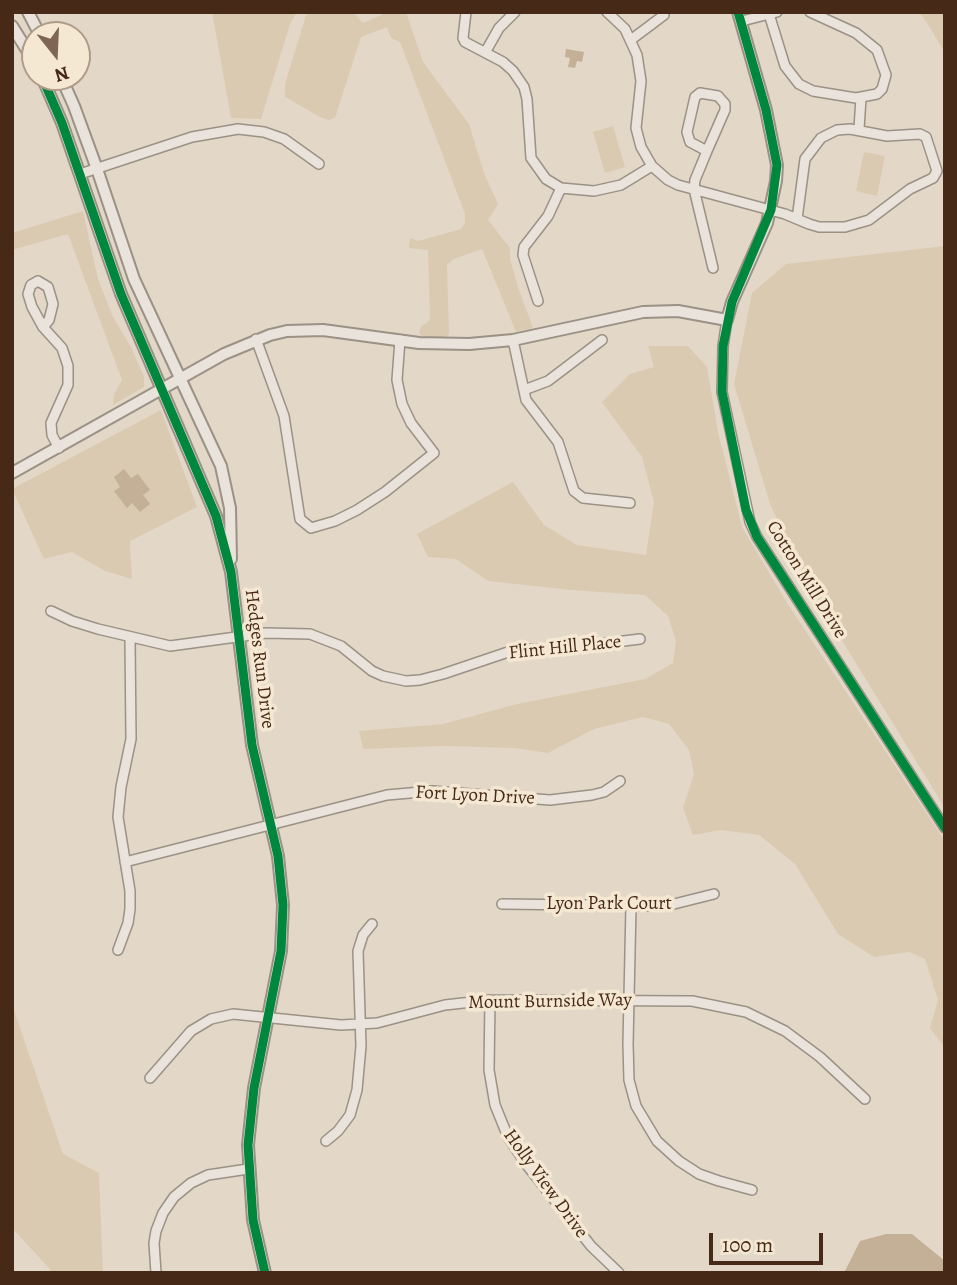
<!DOCTYPE html>
<style>
body{margin:0}
#map{position:relative;width:957px;height:1285px;overflow:hidden;background:#e3d8c7;font-family:Alegreya,serif}
canvas{display:block}
.frame{position:absolute;inset:0;border:14px solid #462916;pointer-events:none}
.north{position:absolute;left:21px;top:21px;width:70px;height:70px;box-sizing:border-box;background:#f5e8d3;border:2px solid #af9c87;border-radius:50%;rotate:162deg;font-size:19px;font-weight:700;line-height:28px;text-align:center;color:#462916}
.north::after{content:'';display:block;margin:auto;width:24px;height:32px;background:#7d6654;clip-path:polygon(50% 0,100% 100%,50% 72%,0 100%)}
.scale{position:absolute;left:709px;top:1233px;width:114px;height:32px;box-sizing:border-box;border:4px solid #462916;border-top:0;padding-left:9px;font-size:21px;line-height:24px;white-space:nowrap;color:#462916;-webkit-text-stroke:5px #f5e8d3;paint-order:stroke}
</style>
<div id="map">
<canvas width="957" height="1285"></canvas>
<div class="frame"></div>
<div class="north">N</div>
<div class="scale">100 m</div>
</div>
<script>
const ctx = document.querySelector('canvas').getContext('2d');
ctx.lineJoin = 'round';
function paint(path, color) { ctx.fillStyle = color; ctx.fill(path, 'evenodd'); }
const shape = rows => new Path2D(rows.map(r => 'M' + r).join(''));
function trace(path, color, width, dash) { ctx.strokeStyle = color; ctx.lineWidth = width; ctx.lineCap = dash ? 'butt' : 'round'; ctx.setLineDash(dash || []); ctx.stroke(path); }
function drawText(font, color, halo, rows, align = 'center') {
  ctx.font = font + ' Alegreya,serif'; ctx.lineWidth = 7; ctx.setLineDash([]); ctx.textBaseline = 'middle'; ctx.strokeStyle = halo; ctx.fillStyle = color; for (const [text, x, y, turn = 0] of rows) {
    ctx.save(); ctx.translate(x, y); ctx.rotate((+turn || 0) * Math.PI / 180); ctx.textAlign = isNaN(turn) ? turn : align; if (halo) ctx.strokeText(text, 0, 0); ctx.fillText(text, 0, 0); ctx.restore();
  }
}
const green = shape([
 [212,12,297,12,290,24,261,119,231,118],
 [307,12,353,12,363,23,388,12,406,12,423,62,469,124,484,173,498,204,488,220,510,248,510,259,518,287,533,328,516,332,482,249,454,259,447,265,449,334,445,338,421,336,419,332,421,327,430,320,428,250,409,248,409,243,411,238,418,241,461,229,465,223,465,214,400,42,391,38,387,27,361,37,335,118,329,120,322,118,285,97,285,84],
 [919,12,945,12,945,53,927,23],
 [613,126,625,167,605,173,593,132],
 [864,152,885,156,877,196,856,191],
 [83,211,98,279,113,317,131,347,144,377,144,387,113,405,114,394,122,380,68,234,12,250,12,233],
 [945,246,945,808,822,608,771,507,734,384,752,293,786,264],
 [648,346,688,346,707,367,718,432,742,527,789,606,945,841,945,1048,930,1028,938,1000,925,959,909,952,874,957,838,934,795,864,759,835,721,830,693,835,683,808,694,774,689,750,669,724,643,717,594,729,548,753,514,748,443,746,363,749,359,731,443,724,517,704,645,679,673,663,676,641,668,616,645,595,571,590,488,581,456,559,428,557,417,534,513,482,544,525,577,545,646,555,654,502,642,457,602,402,630,374,654,367],
 [161,410,197,507,130,541,132,579,105,571,72,552,44,559,12,489],
 [12,1004,63,1154,99,1173,103,1273,50,1273,50,1269,12,1228]
]);
const water = shape([
 [566,49,584,52,582,62,577,61,575,68,568,67,570,58,565,57],
 [124,469,131,478,138,474,150,490,143,495,150,504,140,512,132,503,127,508,114,491,120,487,114,477],
 [886,1234,912,1234,945,1261,945,1273,844,1273,860,1241]
]);
const minor = shape([
 [466,12,463,38,465,42,503,62,513,71,524,87,527,99,531,158,546,179,561,188,594,191,621,185,652,166],
 [607,12,625,29,637,55,641,81,636,128,641,147,652,166,668,180,678,185,785,214,809,224,819,227,845,227,869,220,910,189,933,178,937,171,926,137,920,134,887,136,850,129,837,130,821,138,805,159,797,219],
 [769,14,785,66,799,84,813,91,856,98,877,94,882,89,886,75,877,50,856,33,810,12],
 [742,21,777,12],
 [632,39,664,15],
 [486,51,499,28,515,12],
 [700,93,718,96,725,104,725,110,707,151,690,142,687,132,695,97,700,93],
 [859,129,861,98],
 [707,151,695,180,694,189,713,268],
 [80,174,192,137,238,129,264,132,284,139,319,164],
 [38,281,48,287,53,304,49,320,43,327,32,307,28,294,31,285,38,281],
 [538,301,523,255,524,247,548,216,561,188],
 [727,320,723,346,722,392,750,522,757,537,945,828],
 [43,327,62,348,68,366,68,385,51,423,52,435,59,448],
 [256,339,284,416,300,519,311,528,335,521,357,510,385,492,434,453,411,423,402,404,397,380,400,340],
 [513,340,526,400,558,442,574,491,583,498,630,503],
 [524,390,548,381,602,340],
 [51,611,72,621,98,629,170,646,266,633,310,634,341,646,372,671,383,676,406,681,420,680,443,674,517,649,549,650,640,639],
 [125,862,387,795,432,791,550,800,592,795,604,792,620,781],
 [502,904,666,906,714,894],
 [631,906,628,1044,629,1080,636,1106,657,1141,679,1161,699,1174,719,1181,752,1190],
 [118,950,128,923,130,909,130,891,118,817,121,787,131,739,130,638],
 [490,1000,489,1070,495,1105,508,1137,526,1164,591,1246,619,1273],
 [150,1078,191,1031,211,1019,233,1014,341,1025,377,1023,445,1005,490,1000,692,1001,746,1012,785,1031,820,1057,865,1099],
 [326,1141,338,1131,350,1115,357,1090,361,1046,358,951,363,935,372,924],
 [156,1273,154,1243,156,1231,163,1213,174,1197,191,1183,208,1175,248,1169]
]);
const tertiary = shape([
 [28,12,40,35],
 [12,26,35,63],
 [42,77,62,123,121,294,216,516,231,572,252,745,278,856,283,905,281,951,254,1088,248,1145,253,1220,265,1273],
 [61,77,74,106,97,169,134,279,221,466,230,508,231,559],
 [12,473,224,354,270,335,287,331,323,330,419,343,469,344,513,340,643,312,678,311,727,320,732,302,767,223,776,181,777,165,766,110,738,12]
]);
const cycleway = shape([
 [738,12,766,110,777,165,771,210,732,302,723,346,722,392,746,510,757,537,945,828],
 [42,77,62,123,121,294,216,516,231,572,252,745,278,856,283,905,281,951,254,1088,248,1145,253,1220,265,1273]
]);
const streetNames = [
 ["Cotton Mill Drive",806,580,58],
 ["Flint Hill Place",565,648,-6],
 ["Hedges Run Drive",259,659,83],
 ["Fort Lyon Drive",475,796,3],
 ["Lyon Park Court",609,904],
 ["Mount Burnside Way",550,1002,-1],
 ["Holly View Drive",545,1184,54]
];
paint(green, '#dacab1');
paint(water, '#c4b097');
trace(minor, '#9b9185', 12);
trace(tertiary, '#9b9185', 14);
trace(minor, '#e9e3db', 9);
trace(tertiary, '#e9e3db', 10);
trace(cycleway, '#00873e', 9);
drawText('19px', '#462916', '#f5e8d3', streetNames);
</script>
